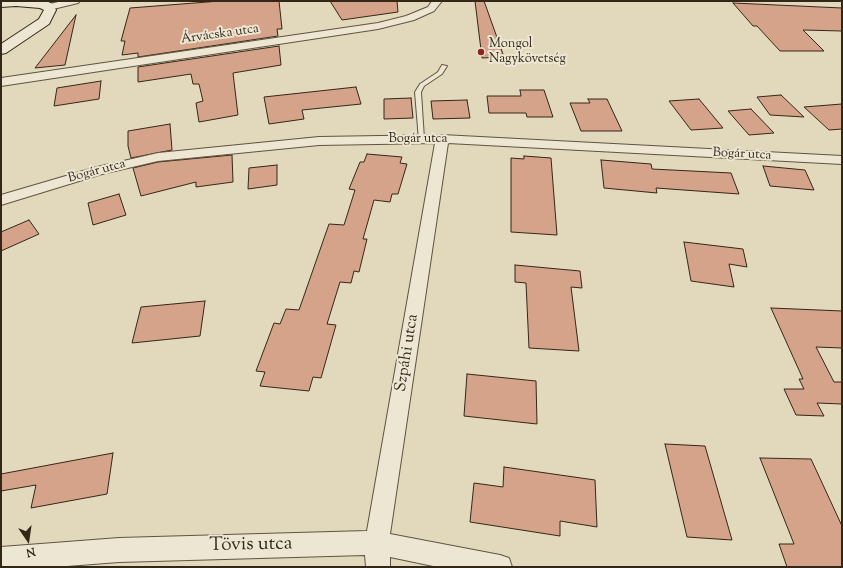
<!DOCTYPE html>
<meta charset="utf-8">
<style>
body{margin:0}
#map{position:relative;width:843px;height:568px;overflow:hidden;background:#e2d9bc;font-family:"Sorts Mill Goudy",serif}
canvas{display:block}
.frame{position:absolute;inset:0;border:2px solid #342718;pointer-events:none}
.north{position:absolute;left:8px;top:520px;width:40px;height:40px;-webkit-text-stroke:3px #ece6d3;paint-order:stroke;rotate:167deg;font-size:11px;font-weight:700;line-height:16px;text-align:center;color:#342718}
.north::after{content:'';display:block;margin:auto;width:14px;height:18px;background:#342718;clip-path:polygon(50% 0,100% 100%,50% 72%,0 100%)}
</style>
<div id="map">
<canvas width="843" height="568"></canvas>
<div class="frame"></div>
<div class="north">N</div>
</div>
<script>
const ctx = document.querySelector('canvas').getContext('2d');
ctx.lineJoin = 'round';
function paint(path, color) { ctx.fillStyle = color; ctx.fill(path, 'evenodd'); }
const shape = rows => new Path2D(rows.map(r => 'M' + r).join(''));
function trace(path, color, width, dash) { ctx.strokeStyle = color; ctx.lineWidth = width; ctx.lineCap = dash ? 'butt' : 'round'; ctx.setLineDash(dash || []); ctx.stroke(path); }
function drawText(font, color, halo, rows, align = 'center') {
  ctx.font = font + ' "Sorts Mill Goudy",serif'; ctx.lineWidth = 4; ctx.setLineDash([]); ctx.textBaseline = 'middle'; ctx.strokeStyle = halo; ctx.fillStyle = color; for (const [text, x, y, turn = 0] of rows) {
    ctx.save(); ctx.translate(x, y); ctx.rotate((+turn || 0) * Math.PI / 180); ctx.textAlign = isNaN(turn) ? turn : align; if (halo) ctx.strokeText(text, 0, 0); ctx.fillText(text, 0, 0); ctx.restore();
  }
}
const building = shape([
 [220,1,279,1,282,29,277,29,278,36,138,57,138,53,122,55,125,41,121,41,130,8,220,1],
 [330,1,397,1,398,12,342,20,330,1],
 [475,1,484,1,504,57,482,58,475,1],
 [733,3,842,8,842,31,803,30,824,51,780,51,757,26,753,26,733,3],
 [76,15,65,65,35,68,76,15],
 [279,46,281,65,233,73,238,115,199,122,196,103,203,101,199,84,193,84,191,74,138,82,138,67,279,46],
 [101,81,99,99,54,106,57,88,101,81],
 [356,87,361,104,302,110,304,119,269,124,264,97,356,87],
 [520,90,544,90,553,117,527,117,526,113,489,113,487,96,521,96,520,90],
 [781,95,804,117,770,115,757,97,781,95],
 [411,98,413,118,384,119,384,99,411,98],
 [588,99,607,99,622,131,581,131,570,103,590,103,588,99],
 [699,99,723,128,691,130,669,101,699,99],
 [467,100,470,118,433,119,431,101,467,100],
 [842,104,842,129,829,130,804,107,842,104],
 [751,109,774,133,749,135,728,111,751,109],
 [170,124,172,150,131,158,128,146,128,131,170,124],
 [367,154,402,157,400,163,407,164,398,194,392,194,390,202,374,200,363,239,367,239,359,272,354,271,351,283,340,282,327,324,336,325,321,378,313,377,309,391,260,386,265,372,256,371,274,323,280,324,286,309,299,310,329,224,344,225,355,190,349,189,360,162,364,162,367,154],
 [232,155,233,182,196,187,196,182,141,196,133,168,158,162,232,155],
 [524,156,551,158,557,235,511,232,511,158,524,159,524,156],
 [601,160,651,164,652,169,731,173,739,194,656,188,657,193,604,188,601,160],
 [277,165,277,185,248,189,249,168,277,165],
 [763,166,805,170,814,190,770,186,763,166],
 [119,194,126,215,93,225,88,203,119,194],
 [29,220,39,234,1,251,1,232,29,220],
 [684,242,743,249,747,267,729,264,734,287,691,281,684,242],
 [515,265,580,271,582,288,571,287,579,351,529,348,526,283,515,282,515,265],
 [205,301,200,336,132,343,141,307,205,301],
 [771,308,842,311,842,348,816,347,834,382,842,382,842,404,817,403,824,416,796,415,784,389,804,389,799,379,803,379,771,308],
 [467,374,536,381,537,424,464,416,467,374],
 [665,444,705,446,732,540,687,537,665,444],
 [113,453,107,494,31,508,36,485,1,491,1,474,113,453],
 [760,458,811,459,842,526,842,567,787,567,779,544,794,544,760,458],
 [504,467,595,480,597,527,560,521,560,536,470,522,474,483,503,487,504,467]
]);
const lane = shape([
 [442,65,447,66,442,74,424,86,421,92,424,139,421,141,419,140,415,92,420,84,438,72,442,65]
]);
const street = shape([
 [62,1,80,1,78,3,49,10,44,7,46,5,62,1],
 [432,1,442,1,434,11,414,20,378,29,1,86,1,78,378,23,406,16,428,7,432,1],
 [442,135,842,156,842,164,448,143,390,534,500,555,509,558,512,567,438,567,390,557,390,567,366,567,365,555,119,562,54,567,1,567,1,547,119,538,367,531,435,143,319,145,158,161,102,174,1,205,1,195,93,168,158,153,319,137,442,135]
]);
const secondary = shape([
 [1,1,46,1,53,4,56,10,49,24,6,53,1,54,1,44,39,19,44,10,40,8,16,6,1,7,1,1]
]);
const markers = [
 [481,52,4,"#8f2418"]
];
const farStreetnames = [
 ["Árvácska utca",220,35,-8],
 ["Bogár utca",418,140],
 ["Bogár utca",742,155,3],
 ["Bogár utca",97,172,-15]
];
const farPoinames = [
 ["Mongol",489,45],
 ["Nagykövetség",489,60]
];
const streetNames = [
 ["Szpáhi utca",408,353,-81]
];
const nearStreetnames = [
 ["Tövis utca",251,546,-1]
];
paint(building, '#d5a28a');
trace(building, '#342718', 1);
trace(lane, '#605441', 2);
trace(street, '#605441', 2);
trace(secondary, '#342718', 2);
paint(lane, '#ece6d3');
paint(street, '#ece6d3');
paint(secondary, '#ece6d3');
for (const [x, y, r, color] of markers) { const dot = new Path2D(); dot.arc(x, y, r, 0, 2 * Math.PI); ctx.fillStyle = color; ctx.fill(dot); trace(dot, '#ece6d3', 1.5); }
drawText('13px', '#342718', '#ece6d3', farStreetnames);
drawText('13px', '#342718', '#ece6d3', farPoinames, 'left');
drawText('16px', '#342718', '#ece6d3', streetNames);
drawText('19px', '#342718', '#ece6d3', nearStreetnames);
</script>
